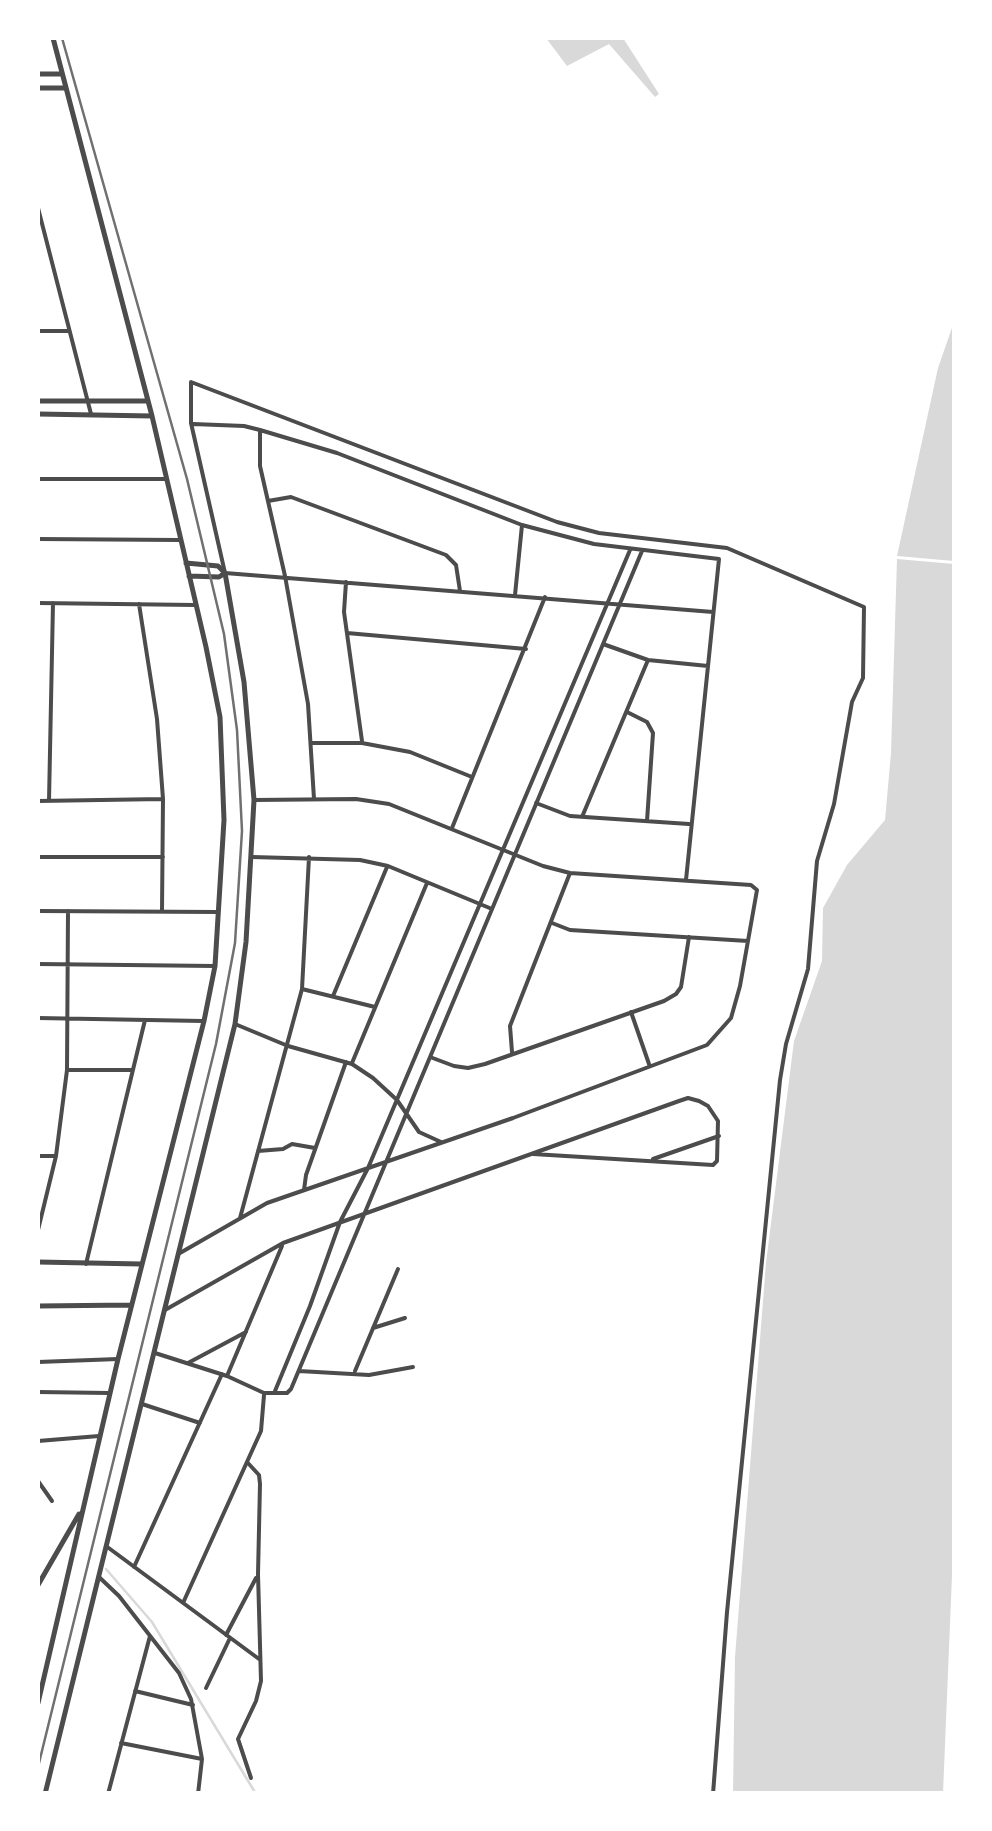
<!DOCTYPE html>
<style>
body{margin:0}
#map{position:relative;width:992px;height:1831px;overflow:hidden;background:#fff;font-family:"IBM Plex Sans",sans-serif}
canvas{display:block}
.frame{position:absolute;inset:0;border:40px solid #fff;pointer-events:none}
</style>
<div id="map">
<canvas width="992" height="1831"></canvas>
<div class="frame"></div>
</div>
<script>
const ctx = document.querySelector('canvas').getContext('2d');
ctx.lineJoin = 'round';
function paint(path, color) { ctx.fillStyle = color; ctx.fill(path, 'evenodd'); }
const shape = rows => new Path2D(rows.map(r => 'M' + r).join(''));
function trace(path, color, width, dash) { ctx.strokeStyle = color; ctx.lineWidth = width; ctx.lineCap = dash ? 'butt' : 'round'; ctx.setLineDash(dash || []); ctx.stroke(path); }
const water = shape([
 [546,38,623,38,659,94,655,97,609,44,567,66],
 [954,322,954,561,897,556,938,368],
 [897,559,954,564,954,1527,943,1793,733,1793,735,1657,766,1263,794,1041,822,961,823,908,847,865,885,820,891,753]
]);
const stream = shape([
 [106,1569,152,1622,256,1794]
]);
const minor = shape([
 [38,208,91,414],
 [38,331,68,331],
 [193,424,244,426,260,430,337,453,522,525,594,544,719,559,686,880],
 [260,430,260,466,285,576,308,704,314,799],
 [38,479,166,479],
 [268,501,291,497,446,555,456,565,460,591],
 [38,539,179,540],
 [346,582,344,612,362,741],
 [515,595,522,525],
 [38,603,195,605],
 [139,604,157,719,163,799,162,911],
 [713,612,225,573,191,423,191,382,557,522,599,533,727,548,864,607,863,678,852,702,834,804,817,861,808,969,786,1044,780,1080,727,1612,713,1794],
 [347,633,526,649],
 [603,644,648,660,708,666],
 [627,712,647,722,653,733,647,821],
 [312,743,362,743,410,752,472,777],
 [38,801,163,799],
 [49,801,53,603],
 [536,803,570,816,689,824],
 [582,817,648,660],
 [452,828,545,597],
 [38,857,163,857],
 [252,857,360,860,388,866,492,909],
 [38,911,218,912],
 [552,923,570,930,748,941],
 [38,964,215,966],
 [302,989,375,1007],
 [333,996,387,867],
 [631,1012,649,1064],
 [38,1018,203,1021],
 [235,1024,288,1046,352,1064,373,1078,397,1100,419,1132,441,1142],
 [512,1052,510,1026,570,873],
 [430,1057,454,1066,468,1068,485,1064,664,1001,676,994,681,987,689,937],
 [352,1063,427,883],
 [67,1070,132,1070],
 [258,1151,283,1149,292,1144,315,1148],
 [38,1156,56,1156],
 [653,1159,719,1136],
 [304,1190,306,1175,346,1062],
 [240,1218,302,989,309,857],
 [38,1230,56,1156,67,1070,68,911],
 [180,1253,267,1203,513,1118,707,1045,731,1018,740,986,757,890,751,885,570,873,543,866,389,804,356,799,254,800],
 [86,1264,145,1020],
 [165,1310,283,1243,679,1101,688,1098,699,1101,708,1106,718,1121,717,1161,713,1165,533,1154],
 [373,1328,405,1318],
 [155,1353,227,1376,264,1393,287,1393,291,1389,642,551],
 [38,1362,118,1359],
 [188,1363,246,1332],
 [299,1371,369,1375,413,1367],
 [355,1371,398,1269],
 [227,1376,282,1246],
 [275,1391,310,1306,340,1222,368,1168,630,550],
 [38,1392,109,1393],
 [142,1404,200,1423],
 [38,1441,99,1436],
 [247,1462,259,1475,260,1484,258,1574,261,1681,256,1701,238,1739,251,1778],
 [38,1481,52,1501],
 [106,1546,259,1659],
 [134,1567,222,1374],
 [99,1577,119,1596,179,1673,191,1699,202,1759,198,1794],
 [183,1603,261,1431,264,1395],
 [226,1635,256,1578],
 [206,1688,230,1638],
 [135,1691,193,1705],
 [121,1743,202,1759],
 [108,1794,150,1636]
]);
const tertiary = shape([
 [38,74,62,74],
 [38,88,64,88],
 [38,401,148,401],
 [38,414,152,416],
 [186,563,218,566,225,573],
 [189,576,219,577,225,573],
 [38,1262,141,1264],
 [38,1306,131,1305],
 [38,1585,79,1514],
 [38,1703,118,1359,204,1021,215,966,224,820,220,717,206,647,152,416,53,38],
 [45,1794,235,1024,246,942,254,800,244,682,225,573]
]);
const rail = shape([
 [38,1767,216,1044,235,943,242,831,237,730,224,634,187,479,62,38]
]);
paint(water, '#d9d9d9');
trace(stream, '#d9d9d9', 2.5);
trace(minor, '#4c4c4c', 4);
trace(tertiary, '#4c4c4c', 5);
trace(rail, '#707070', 2.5);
</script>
